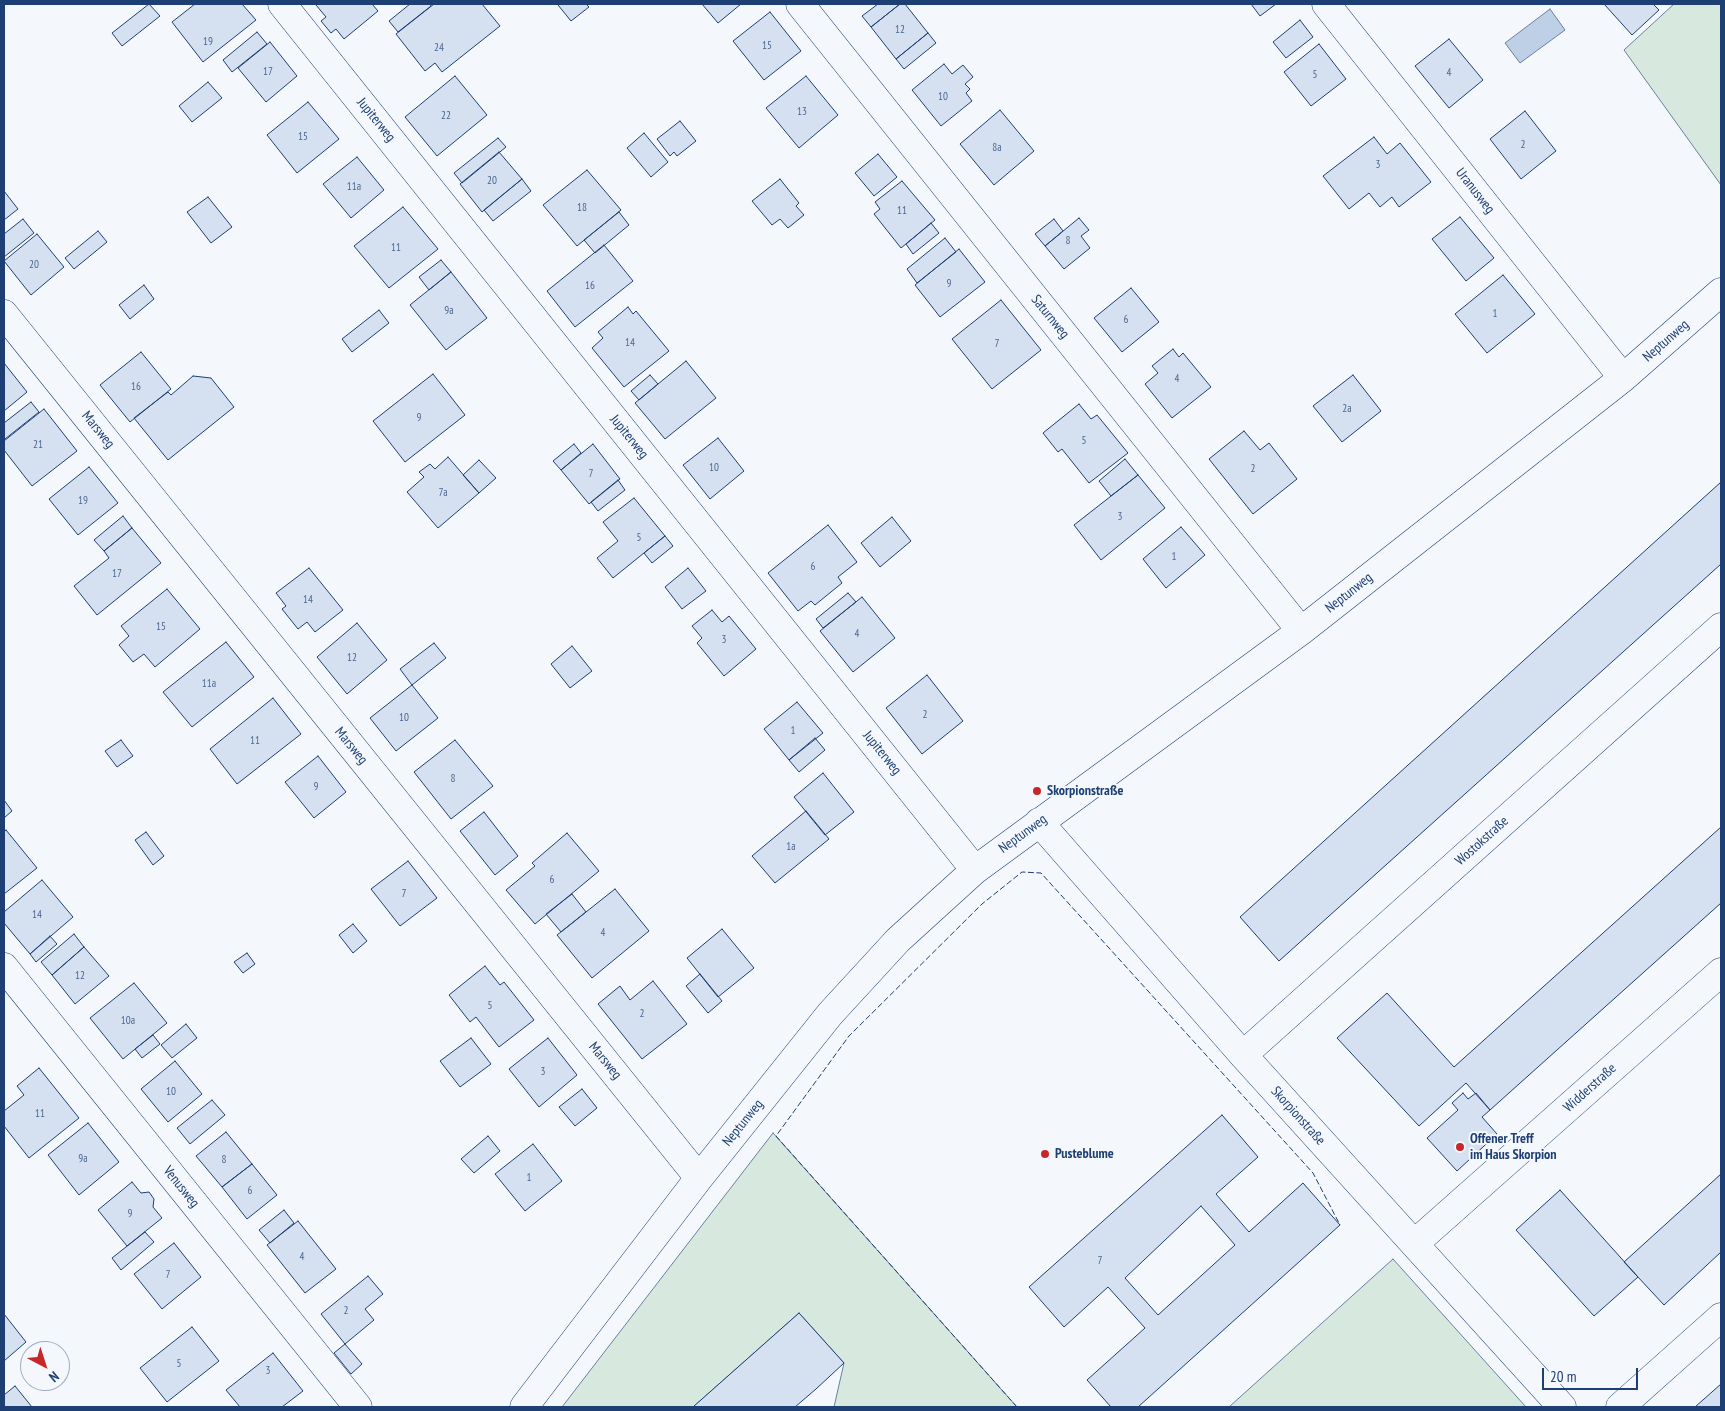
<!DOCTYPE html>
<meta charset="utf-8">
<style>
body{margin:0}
#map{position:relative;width:1725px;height:1411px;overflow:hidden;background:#f4f7fb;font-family:"PT Sans Narrow",sans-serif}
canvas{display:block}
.frame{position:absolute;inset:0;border:5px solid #1d3f73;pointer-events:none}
.north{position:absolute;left:20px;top:1341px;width:50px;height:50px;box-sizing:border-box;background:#f4f7fb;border:1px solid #9eadc5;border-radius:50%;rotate:140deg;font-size:14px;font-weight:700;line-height:20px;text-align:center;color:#1d3f73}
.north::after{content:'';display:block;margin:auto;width:18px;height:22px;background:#c62828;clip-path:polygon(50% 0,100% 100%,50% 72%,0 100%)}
.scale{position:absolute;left:1542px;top:1368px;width:96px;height:22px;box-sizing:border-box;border:2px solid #1d3f73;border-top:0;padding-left:6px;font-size:15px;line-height:18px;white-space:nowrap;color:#1d3f73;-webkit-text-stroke:4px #f4f7fb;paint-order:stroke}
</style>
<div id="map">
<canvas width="1725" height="1411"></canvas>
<div class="frame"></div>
<div class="north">N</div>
<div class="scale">20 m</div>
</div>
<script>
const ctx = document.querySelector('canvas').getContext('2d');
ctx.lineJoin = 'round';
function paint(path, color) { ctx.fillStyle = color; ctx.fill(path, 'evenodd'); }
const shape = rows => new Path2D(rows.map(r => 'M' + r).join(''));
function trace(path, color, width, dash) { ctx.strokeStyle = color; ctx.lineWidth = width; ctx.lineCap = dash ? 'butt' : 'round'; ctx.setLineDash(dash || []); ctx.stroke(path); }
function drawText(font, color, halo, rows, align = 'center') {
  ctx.font = font + ' "PT Sans Narrow",sans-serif'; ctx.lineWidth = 4; ctx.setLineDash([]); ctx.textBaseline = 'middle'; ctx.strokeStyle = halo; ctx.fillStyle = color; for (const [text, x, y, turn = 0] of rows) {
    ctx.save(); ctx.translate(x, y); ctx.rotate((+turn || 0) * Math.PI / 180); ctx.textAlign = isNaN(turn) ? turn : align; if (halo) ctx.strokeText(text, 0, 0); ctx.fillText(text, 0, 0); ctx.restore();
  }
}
const green = shape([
 [1674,4,1721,4,1721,185,1624,50,1674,4],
 [773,1133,1017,1407,834,1407,844,1363,799,1313,693,1407,562,1407,773,1133],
 [1393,1259,1526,1407,1229,1407,1393,1259]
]);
const water = shape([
 [1550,9,1565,30,1520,63,1505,43,1550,9]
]);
const building = shape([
 [149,4,160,16,122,46,112,33,149,4],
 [195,4,242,4,256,20,203,62,172,22,195,4],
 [317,4,372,4,378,11,344,39,336,29,331,33,321,21,326,17,316,5,317,4],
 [410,4,430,4,431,6,398,32,389,21,410,4],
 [434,4,482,4,500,26,442,72,435,63,425,71,396,34,434,4],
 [560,4,586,4,589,7,571,21,558,5,560,4],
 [702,4,741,4,718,23,702,4],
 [878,4,900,4,871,27,862,16,878,4],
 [900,4,905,4,928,33,896,59,871,27,900,4],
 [1251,4,1276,4,1260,16,1251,4],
 [1604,4,1653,4,1659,10,1632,35,1604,4],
 [770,12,801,51,764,80,733,41,770,12],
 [1300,20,1313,37,1286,58,1273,42,1300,20],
 [257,32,267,44,232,72,223,60,257,32],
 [928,33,936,43,904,69,896,59,928,33],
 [1449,39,1483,80,1449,108,1415,66,1449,39],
 [270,42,297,76,266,102,238,68,270,42],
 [1319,44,1346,79,1311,106,1284,72,1319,44],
 [944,64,952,74,963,65,973,77,965,84,970,89,966,93,972,101,941,126,912,90,944,64],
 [455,76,487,115,437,156,405,117,455,76],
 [806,76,838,115,799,148,766,108,806,76],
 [208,82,222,98,192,122,179,106,208,82],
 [308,102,339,139,297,173,267,135,308,102],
 [1000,110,1034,151,994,185,960,144,1000,110],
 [1525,111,1556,151,1521,179,1490,139,1525,111],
 [680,121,696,141,677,156,674,152,670,156,657,139,680,121],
 [644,133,668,162,651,177,627,148,644,133],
 [1374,137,1387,154,1400,143,1431,182,1399,207,1392,197,1380,207,1369,193,1349,209,1323,176,1374,137],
 [498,138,506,147,462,183,454,173,498,138],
 [499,152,522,179,482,212,460,184,499,152],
 [878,154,897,177,874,196,855,173,878,154],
 [357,157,384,190,351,218,323,184,357,157],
 [587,170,621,210,577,246,543,205,587,170],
 [522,179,531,191,493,221,484,210,522,179],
 [780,179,799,203,796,206,804,215,788,228,780,219,772,225,752,201,780,179],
 [902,181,935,220,901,248,874,214,880,209,875,202,902,181],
 [4,191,18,209,4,220,4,191],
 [208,197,232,227,211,243,187,212,208,197],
 [403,207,438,249,389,288,354,246,403,207],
 [619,212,629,225,595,253,584,240,619,212],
 [1460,217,1494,258,1466,281,1432,239,1460,217],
 [1079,218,1089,230,1081,236,1090,248,1064,269,1045,246,1079,218],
 [23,219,34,233,4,257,4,234,23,219],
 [1054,219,1063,231,1045,246,1035,234,1054,219],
 [931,223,939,233,913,254,906,244,931,223],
 [98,231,107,242,74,269,65,258,98,231],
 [37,234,64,267,31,295,4,261,37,234],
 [945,238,956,252,917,283,907,269,945,238],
 [604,245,633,281,575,327,547,291,604,245],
 [959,249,985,282,940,317,915,285,959,249],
 [441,260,451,272,429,290,419,277,441,260],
 [451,272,487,318,446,350,410,305,451,272],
 [1503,275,1535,314,1487,353,1455,314,1503,275],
 [144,285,154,299,130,319,119,305,144,285],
 [1131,288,1159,322,1122,352,1094,318,1131,288],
 [1001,300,1041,350,992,389,952,339,1001,300],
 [628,307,633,314,636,311,669,351,624,387,592,348,603,338,598,332,628,307],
 [379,310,389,323,352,352,342,339,379,310],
 [1173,349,1179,357,1183,353,1211,387,1172,418,1145,384,1158,373,1152,366,1173,349],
 [141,352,171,389,130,422,100,385,141,352],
 [686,361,716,398,665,439,635,403,686,361],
 [4,363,27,392,4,411,4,363],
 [433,374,465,415,405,462,373,421,433,374],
 [650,375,658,384,639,400,631,391,650,375],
 [1353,375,1381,411,1342,442,1313,406,1353,375],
 [193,376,211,378,234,407,168,460,134,418,168,392,171,395,193,376],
 [31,402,39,412,5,439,4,437,4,423,31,402],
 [1079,404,1091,419,1097,415,1128,453,1089,483,1062,449,1058,452,1043,433,1079,404],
 [44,409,77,451,32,486,4,450,4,441,44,409],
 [1244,431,1260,450,1269,443,1297,479,1253,514,1209,459,1244,431],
 [718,438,744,471,710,499,683,465,718,438],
 [574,444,581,453,561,470,553,461,574,444],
 [593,444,620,479,589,504,561,470,593,444],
 [448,457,479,493,438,528,407,492,424,477,419,472,430,464,435,469,448,457],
 [1125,459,1138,475,1111,496,1099,481,1125,459],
 [479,460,496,478,479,493,463,475,479,460],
 [89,467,118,503,78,535,49,499,89,467],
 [1138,475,1165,508,1101,560,1074,525,1138,475],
 [618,480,625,490,598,511,591,502,618,480],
 [1721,482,1721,564,1279,961,1240,917,1721,482],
 [634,498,665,536,613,578,597,558,618,541,603,522,634,498],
 [123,516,132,528,104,551,94,540,123,516],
 [892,517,911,541,880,567,861,543,892,517],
 [828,525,857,562,838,577,842,583,815,605,811,601,798,611,768,573,828,525],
 [1181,527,1205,555,1166,588,1143,559,1181,527],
 [132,528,161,563,97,615,74,586,109,558,104,551,132,528],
 [665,536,673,546,652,563,644,553,665,536],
 [309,568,343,610,315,632,307,622,298,629,282,609,286,606,276,593,309,568],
 [688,568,706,591,682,609,665,587,688,568],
 [167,589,200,629,155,667,144,654,133,662,119,645,129,636,121,626,167,589],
 [848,593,856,602,823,628,816,619,848,593],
 [862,597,895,638,853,672,820,631,862,597],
 [712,610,722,622,729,616,756,649,724,676,697,643,702,638,692,626,712,610],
 [357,623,387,660,347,694,317,657,357,623],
 [226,642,254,677,192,727,163,692,226,642],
 [434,643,446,658,412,685,400,669,434,643],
 [572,646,592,671,570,688,551,664,572,646],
 [927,675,963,721,922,754,886,708,927,675],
 [412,685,438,718,396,751,370,718,412,685],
 [273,698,301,734,237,784,210,749,273,698],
 [797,702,823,733,789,760,764,729,797,702],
 [815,738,825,750,799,772,789,760,815,738],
 [121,740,133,756,117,767,105,751,121,740],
 [455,740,493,786,451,819,414,772,455,740],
 [318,756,346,792,314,818,285,782,318,756],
 [823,773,854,812,825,835,794,797,823,773],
 [4,800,12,811,4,818,4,800],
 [806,811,829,839,775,883,752,856,806,811],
 [484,812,518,856,495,875,460,831,484,812],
 [1721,827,1721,903,1490,1110,1466,1083,1419,1126,1337,1038,1387,993,1454,1067,1721,827],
 [6,830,37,868,4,894,4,832,6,830],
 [146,832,164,856,153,865,135,840,146,832],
 [567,833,599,871,535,924,506,890,535,866,532,863,567,833],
 [408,861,437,898,400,926,371,889,408,861],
 [42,880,73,917,30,954,4,923,4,912,42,880],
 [615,889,649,931,592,978,557,935,615,889],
 [572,894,586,912,561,932,546,914,572,894],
 [353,924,367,941,353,953,339,935,353,924],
 [722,929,754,968,718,997,687,958,722,929],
 [74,934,84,947,52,975,41,962,74,934],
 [50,936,57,944,36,962,30,954,50,936],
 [84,947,109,976,75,1004,52,975,84,947],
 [247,953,255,964,243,973,234,962,247,953],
 [485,966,500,985,504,982,534,1020,499,1047,476,1017,470,1022,449,995,485,966],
 [700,974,722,1001,708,1013,686,986,700,974],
 [653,981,687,1024,642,1059,598,1004,620,986,630,1000,653,981],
 [134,983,167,1023,123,1059,90,1018,134,983],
 [186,1024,197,1038,172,1058,161,1045,186,1024],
 [153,1035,160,1044,142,1058,135,1049,153,1035],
 [471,1038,491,1064,460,1087,440,1061,471,1038],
 [548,1038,577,1075,539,1107,509,1069,548,1038],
 [175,1061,202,1094,168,1122,141,1089,175,1061],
 [39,1068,79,1118,29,1158,4,1126,4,1111,24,1095,17,1086,39,1068],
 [582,1089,597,1108,575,1126,559,1107,582,1089],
 [1463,1093,1468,1099,1476,1093,1490,1110,1482,1117,1497,1134,1457,1171,1427,1138,1458,1110,1452,1103,1463,1093],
 [212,1100,225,1115,190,1144,177,1128,212,1100],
 [1222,1115,1258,1157,1216,1194,1249,1232,1303,1183,1340,1225,1138,1407,1111,1407,1087,1380,1145,1328,1108,1287,1064,1327,1029,1287,1222,1115],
 [1201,1206,1235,1245,1158,1315,1125,1278,1201,1206],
 [88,1123,119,1162,79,1195,48,1155,88,1123],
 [226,1132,252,1164,222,1187,196,1156,226,1132],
 [488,1136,500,1151,474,1173,461,1159,488,1136],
 [533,1144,562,1181,525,1211,495,1174,533,1144],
 [252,1164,277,1195,247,1219,222,1187,252,1164],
 [1721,1174,1721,1252,1664,1305,1624,1262,1721,1174],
 [132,1182,141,1193,149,1192,154,1199,153,1207,162,1218,127,1246,98,1210,132,1182],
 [1560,1190,1638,1277,1594,1316,1516,1230,1560,1190],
 [284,1210,294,1223,270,1243,259,1230,284,1210],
 [298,1221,336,1269,305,1293,267,1245,298,1221],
 [145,1232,154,1242,121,1270,112,1258,145,1232],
 [174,1243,201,1277,162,1309,134,1274,174,1243],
 [368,1276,383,1294,365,1309,374,1320,345,1344,321,1314,368,1276],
 [799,1313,844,1363,816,1389,795,1407,693,1407,799,1313],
 [4,1314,26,1342,4,1361,4,1314],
 [192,1327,219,1361,167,1402,140,1368,192,1327],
 [345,1344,362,1364,351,1374,334,1353,345,1344],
 [273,1353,303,1391,282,1407,240,1407,226,1390,273,1353],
 [1721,1384,1721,1407,1695,1407,1721,1384],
 [15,1386,32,1407,4,1407,4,1395,15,1386]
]);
const minor = shape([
 [282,4,975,870],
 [800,4,1301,631],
 [1326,4,1623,378],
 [4,314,699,1178],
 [1039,822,1243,1055,1562,1407],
 [4,967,358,1407],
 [1243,1055,1721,627],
 [1414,1244,1721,972],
 [524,1407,699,1178,830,1014,898,940,975,870,1301,631,1623,378,1721,292],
 [1620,1407,1721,1317]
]);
const fence = shape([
 [1017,1407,776,1136,849,1036,982,904,1022,872,1041,873,1313,1173,1340,1225]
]);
const markers = [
 [1037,791,5,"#c62828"],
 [1460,1147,5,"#c62828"],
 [1045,1154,5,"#c62828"]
];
const numberNames = [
 ["12",900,30],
 ["19",208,42],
 ["15",767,46],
 ["24",439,48],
 ["17",268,72],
 ["4",1449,73],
 ["5",1315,75],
 ["10",943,97],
 ["13",802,112],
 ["22",446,116],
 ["15",303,137],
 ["2",1523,145],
 ["8a",997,148],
 ["3",1378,165],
 ["20",492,181],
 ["11a",354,187],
 ["18",582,208],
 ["11",902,211],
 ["8",1068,241],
 ["11",396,248],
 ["20",34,265],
 ["9",949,284],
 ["16",590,286],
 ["9a",449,311],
 ["1",1495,314],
 ["6",1126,320],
 ["14",630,343],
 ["7",997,344],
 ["4",1177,379],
 ["16",136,387],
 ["2a",1347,409],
 ["9",419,418],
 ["5",1084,441],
 ["21",38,445],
 ["10",714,468],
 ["2",1253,469],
 ["7",591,474],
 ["7a",443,493],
 ["19",83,501],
 ["3",1120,517],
 ["5",639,538],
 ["1",1174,557],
 ["6",813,567],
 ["17",117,574],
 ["14",308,600],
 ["15",161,627],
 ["4",857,634],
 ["3",724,640],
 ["12",352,658],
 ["11a",209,684],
 ["2",925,715],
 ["10",404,718],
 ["1",793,731],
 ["11",255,741],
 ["8",453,779],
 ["9",316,787],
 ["1a",791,847],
 ["6",552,880],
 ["7",404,894],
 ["14",37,915],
 ["4",603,933],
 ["12",80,976],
 ["5",490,1006],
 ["2",642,1014],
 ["10a",128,1021],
 ["3",543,1072],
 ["10",171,1092],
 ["11",40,1114],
 ["9a",83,1159],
 ["8",224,1160],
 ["1",529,1178],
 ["6",250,1191],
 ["9",130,1214],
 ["4",302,1257],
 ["7",1100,1261],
 ["7",168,1275],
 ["2",346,1311],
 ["5",179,1364],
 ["3",268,1371]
];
const streetNames = [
 ["Jupiterweg",376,120,51],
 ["Uranusweg",1475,191,52],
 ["Saturnweg",1050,317,51],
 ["Neptunweg",1666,341,-41],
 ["Marsweg",98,430,51],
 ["Jupiterweg",629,437,51],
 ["Neptunweg",1349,593,-38],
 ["Marsweg",351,746,51],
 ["Jupiterweg",882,753,51],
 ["Neptunweg",1023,834,-36],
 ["Wostokstraße",1482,841,-42],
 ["Marsweg",605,1061,51],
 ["Widderstraße",1590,1088,-42],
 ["Skorpionstraße",1298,1116,48],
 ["Neptunweg",743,1123,-51],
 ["Venusweg",181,1187,51]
];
const poiNames = [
 ["Skorpionstraße",1047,791],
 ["Offener Treff",1470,1139],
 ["im Haus Skorpion",1470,1155],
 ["Pusteblume",1055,1154]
];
paint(green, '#d7e8df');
trace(green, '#687fa3', 1);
paint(water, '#bed0e5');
trace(water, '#687fa3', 1);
paint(building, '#d5e0f0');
trace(building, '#1d3f73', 1);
trace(minor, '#1d3f73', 29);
trace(minor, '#f4f7fb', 28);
trace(fence, '#1d3f73', 1, [6, 2.5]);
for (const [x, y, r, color] of markers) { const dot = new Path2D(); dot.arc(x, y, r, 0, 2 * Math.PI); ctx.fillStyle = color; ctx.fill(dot); trace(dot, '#f4f7fb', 2); }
drawText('11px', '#4b6792', null, numberNames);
drawText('14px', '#1d3f73', '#f4f7fb', streetNames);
drawText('bold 14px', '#1d3f73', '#f4f7fb', poiNames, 'left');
</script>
